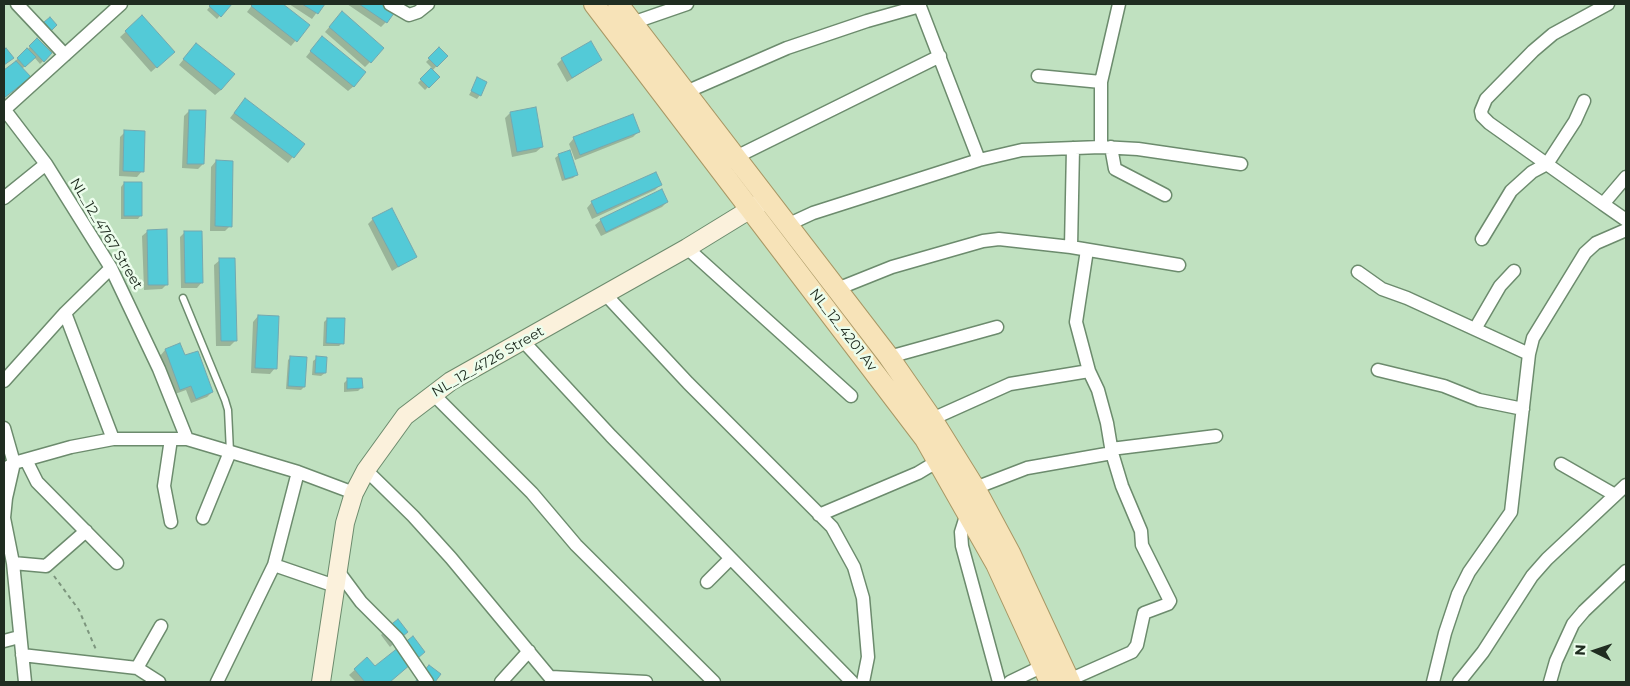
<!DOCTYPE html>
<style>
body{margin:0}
#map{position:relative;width:1630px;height:686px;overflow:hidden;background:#c0e1c0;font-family:Montserrat,sans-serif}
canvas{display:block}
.frame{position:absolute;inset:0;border:5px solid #202d21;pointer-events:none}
.north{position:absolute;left:1570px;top:626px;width:50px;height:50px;-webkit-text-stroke:4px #ecfdec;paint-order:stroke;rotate:274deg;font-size:14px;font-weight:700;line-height:20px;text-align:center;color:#202d21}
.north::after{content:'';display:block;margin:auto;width:18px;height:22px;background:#202d21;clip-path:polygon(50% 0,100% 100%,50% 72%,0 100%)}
</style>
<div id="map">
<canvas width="1630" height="686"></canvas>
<div class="frame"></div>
<div class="north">N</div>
</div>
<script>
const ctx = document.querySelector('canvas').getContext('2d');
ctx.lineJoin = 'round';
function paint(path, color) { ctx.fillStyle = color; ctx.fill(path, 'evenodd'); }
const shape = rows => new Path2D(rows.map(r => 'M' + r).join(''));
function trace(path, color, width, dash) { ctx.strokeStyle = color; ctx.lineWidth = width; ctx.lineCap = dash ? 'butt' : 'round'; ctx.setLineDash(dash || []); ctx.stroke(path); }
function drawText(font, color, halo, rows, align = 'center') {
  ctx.font = font + ' Montserrat,sans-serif'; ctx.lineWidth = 5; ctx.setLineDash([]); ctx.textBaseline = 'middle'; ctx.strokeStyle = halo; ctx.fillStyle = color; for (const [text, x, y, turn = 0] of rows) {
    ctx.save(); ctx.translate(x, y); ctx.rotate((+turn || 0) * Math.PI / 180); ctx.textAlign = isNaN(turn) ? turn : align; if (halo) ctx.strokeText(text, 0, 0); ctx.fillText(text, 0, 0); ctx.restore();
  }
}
const shadow = shape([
 [212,4,230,4,217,19,207,10],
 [253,4,281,4,308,26,291,46,247,12],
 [289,4,323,4,312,19],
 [347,4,387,4,386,22,381,27],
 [142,17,168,57,151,72,120,37],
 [337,18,370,62,365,67,325,32],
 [37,40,51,53,40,64,34,57,22,69,24,82,4,98,4,72],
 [317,43,354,86,348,91,306,57],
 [439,49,446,56,432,71,438,77,425,90,418,83,432,68,426,62],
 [191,50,221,90,215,95,179,65],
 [562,59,601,60,567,82,557,64],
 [478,79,480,95,477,99,469,95],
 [240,105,303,144,288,163,230,118],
 [189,111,203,164,198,169,182,168,184,116],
 [510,113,542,147,536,152,512,157,505,118],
 [125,132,142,171,137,177,119,176,120,137],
 [638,132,633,137,575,160,569,144,574,138],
 [559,155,576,175,573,178,562,181,555,158],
 [216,161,230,226,225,231,210,231,211,167],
 [124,183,141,215,138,219,121,219,121,187],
 [660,185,655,190,592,219,587,208,592,202],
 [667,202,662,207,601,236,595,225,601,220],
 [373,219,416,256,392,271,368,224],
 [148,231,167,284,162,289,144,290,142,236],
 [185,232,202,282,197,288,181,288,180,237],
 [220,260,236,340,230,346,216,346,214,265],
 [258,316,275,368,270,374,251,373,253,322],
 [327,319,342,343,339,346,323,346,324,322],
 [180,345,184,357,212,392,207,397,191,403,186,390,175,394,160,356,165,350],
 [291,357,304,387,301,390,286,389,288,360],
 [317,358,325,373,321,376,312,375,313,361],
 [347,380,361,388,358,391,344,392,344,383],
 [384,632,404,635,390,647,381,635],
 [367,659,387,682,388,682,356,682,349,675]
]);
const building = shape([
 [211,4,232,4,221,17,209,6,211,4],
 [253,4,283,4,310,25,297,42,251,6,253,4],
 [302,4,325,4,318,14,302,4],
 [359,4,389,4,397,9,387,23,359,4],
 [342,11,384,48,371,63,329,27,342,11],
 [142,15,175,52,157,68,125,31,142,15],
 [50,17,57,25,51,31,44,22,50,17],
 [322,36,366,72,354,87,310,51,322,36],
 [37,38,52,53,44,62,29,46,37,38],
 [591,41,602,60,572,78,561,58,591,41],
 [196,43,235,74,221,90,183,59,196,43],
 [439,47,448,56,437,67,428,58,439,47],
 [6,48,14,58,4,65,4,50,6,48],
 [27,48,36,57,25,67,17,58,27,48],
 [16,61,31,77,4,98,4,70,16,61],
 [431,68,440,77,429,88,420,79,431,68],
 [477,77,487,82,481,96,471,91,477,77],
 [245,98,305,144,294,158,234,113,245,98],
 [536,107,543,147,517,152,510,112,536,107],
 [189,110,206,110,204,164,187,164,189,110],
 [633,114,640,132,580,155,573,137,633,114],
 [124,130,145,131,144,172,123,171,124,130],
 [570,150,578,175,565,179,558,154,570,150],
 [216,160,233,161,232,227,215,226,216,160],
 [656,172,662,185,597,214,591,201,656,172],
 [124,182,142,182,142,216,124,216,124,182],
 [662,189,668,202,606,232,600,219,662,189],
 [392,208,417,257,398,267,372,218,392,208],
 [167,229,168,285,148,285,147,230,167,229],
 [184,231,202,231,203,283,185,283,184,231],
 [219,258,235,258,237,341,221,341,219,258],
 [258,315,279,316,277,369,255,368,258,315],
 [327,318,345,318,344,344,326,343,327,318],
 [180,343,185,355,198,351,213,392,196,399,191,386,180,390,165,349,180,343],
 [290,356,307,357,305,387,288,386,290,356],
 [316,356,327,357,326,373,315,373,316,356],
 [347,378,362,378,363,388,347,389,347,378],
 [398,619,408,632,393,644,383,631,398,619],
 [413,636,425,652,390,682,365,682,354,669,367,657,375,666,413,636],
 [429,665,441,674,435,682,415,682,429,665]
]);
const path = shape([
 [54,576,79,610,97,652]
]);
const lane = shape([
 [183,298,225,400,228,410,230,452]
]);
const street = shape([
 [17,4,65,55],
 [390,4,409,15,418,12,428,4],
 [919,4,979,160],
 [632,23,687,4],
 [1038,76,1101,82],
 [686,92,787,48,867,21,920,6],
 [4,109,46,164,111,268,159,369,187,439],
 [4,110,121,4],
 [1101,147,1101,82,1119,4],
 [1111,147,1115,169,1165,195],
 [736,157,940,56],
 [1626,177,1603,204,1626,220],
 [4,198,46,164],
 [1603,204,1489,123,1482,116,1481,111,1486,99,1533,51,1553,34,1608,4],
 [787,225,813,213,979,160,1022,150,1101,147,1138,149,1241,164],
 [1482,239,1511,191,1532,172,1547,164,1575,121,1584,101],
 [1071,247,1073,148],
 [687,248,851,396],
 [1358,272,1382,289,1407,298,1529,354],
 [837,289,892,267,983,241,999,239,1071,247,1179,265],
 [605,294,688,383,832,527,854,567,863,598,868,657,863,682],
 [65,313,113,439],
 [1475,329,1500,286,1514,271],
 [523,341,611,436,852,682],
 [889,357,997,327],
 [1378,370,1444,386,1479,400,1523,409],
 [4,381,65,313,111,268],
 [432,393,532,493,576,545,714,682],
 [932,419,1010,384,1089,371,1076,322,1087,250],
 [4,428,14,463,6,498,4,518,13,563,25,682],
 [171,439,164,486,171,522],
 [1111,449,1216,436],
 [26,460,37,482,117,563],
 [1561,464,1615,495],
 [4,470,14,463,71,447,113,439,187,439,298,472,354,493],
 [366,470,413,516,451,558,554,682],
 [975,488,1027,468,1112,453],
 [967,513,961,532,962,546,999,682],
 [819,515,918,473,938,461],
 [203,518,230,452],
 [13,563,46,566,86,531],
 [274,565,335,586],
 [338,571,361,602,397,638,427,682],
 [707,582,730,559],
 [4,641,19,637],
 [22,655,137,668,159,682],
 [137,668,161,626],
 [551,677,646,682],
 [1069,680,1132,652,1137,645,1144,613,1168,604,1170,601,1142,545,1141,531,1122,486,1112,453,1107,423,1098,390,1089,371],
 [217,682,274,565,298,472],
 [501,682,529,651],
 [1010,682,1043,666],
 [1433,682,1445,633,1458,594,1469,572,1511,512,1529,354,1533,338,1585,253,1596,243,1626,230],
 [1459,682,1483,652,1532,576,1547,559,1626,485],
 [1550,682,1556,661,1573,624,1584,611,1626,571]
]);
const secondary = shape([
 [321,682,345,523,354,493,366,470,405,416,451,381,687,248,762,202]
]);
const primary = shape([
 [594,4,925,439,996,564,1050,682],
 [618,4,889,357,932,419,975,488,1010,553,1070,682]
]);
const streetNames = [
 ["NL_12_4767 Street",106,234,59],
 ["NL_12_4201 Av",843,330,52],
 ["NL_12_4726 Street",488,362,-30]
];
paint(shadow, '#0003');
paint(building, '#53cad7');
trace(building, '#74a8af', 1);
trace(lane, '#6c8b6d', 9);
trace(street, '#6c8b6d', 15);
trace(secondary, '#6c8b6d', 20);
trace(primary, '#a89865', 22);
trace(path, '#7c957d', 2, [4, 4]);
trace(lane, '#fff', 6);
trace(street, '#fff', 12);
trace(secondary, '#fbf1dc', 18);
trace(primary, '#f7e3b8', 20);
drawText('14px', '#202d21', '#ecfdec', streetNames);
</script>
